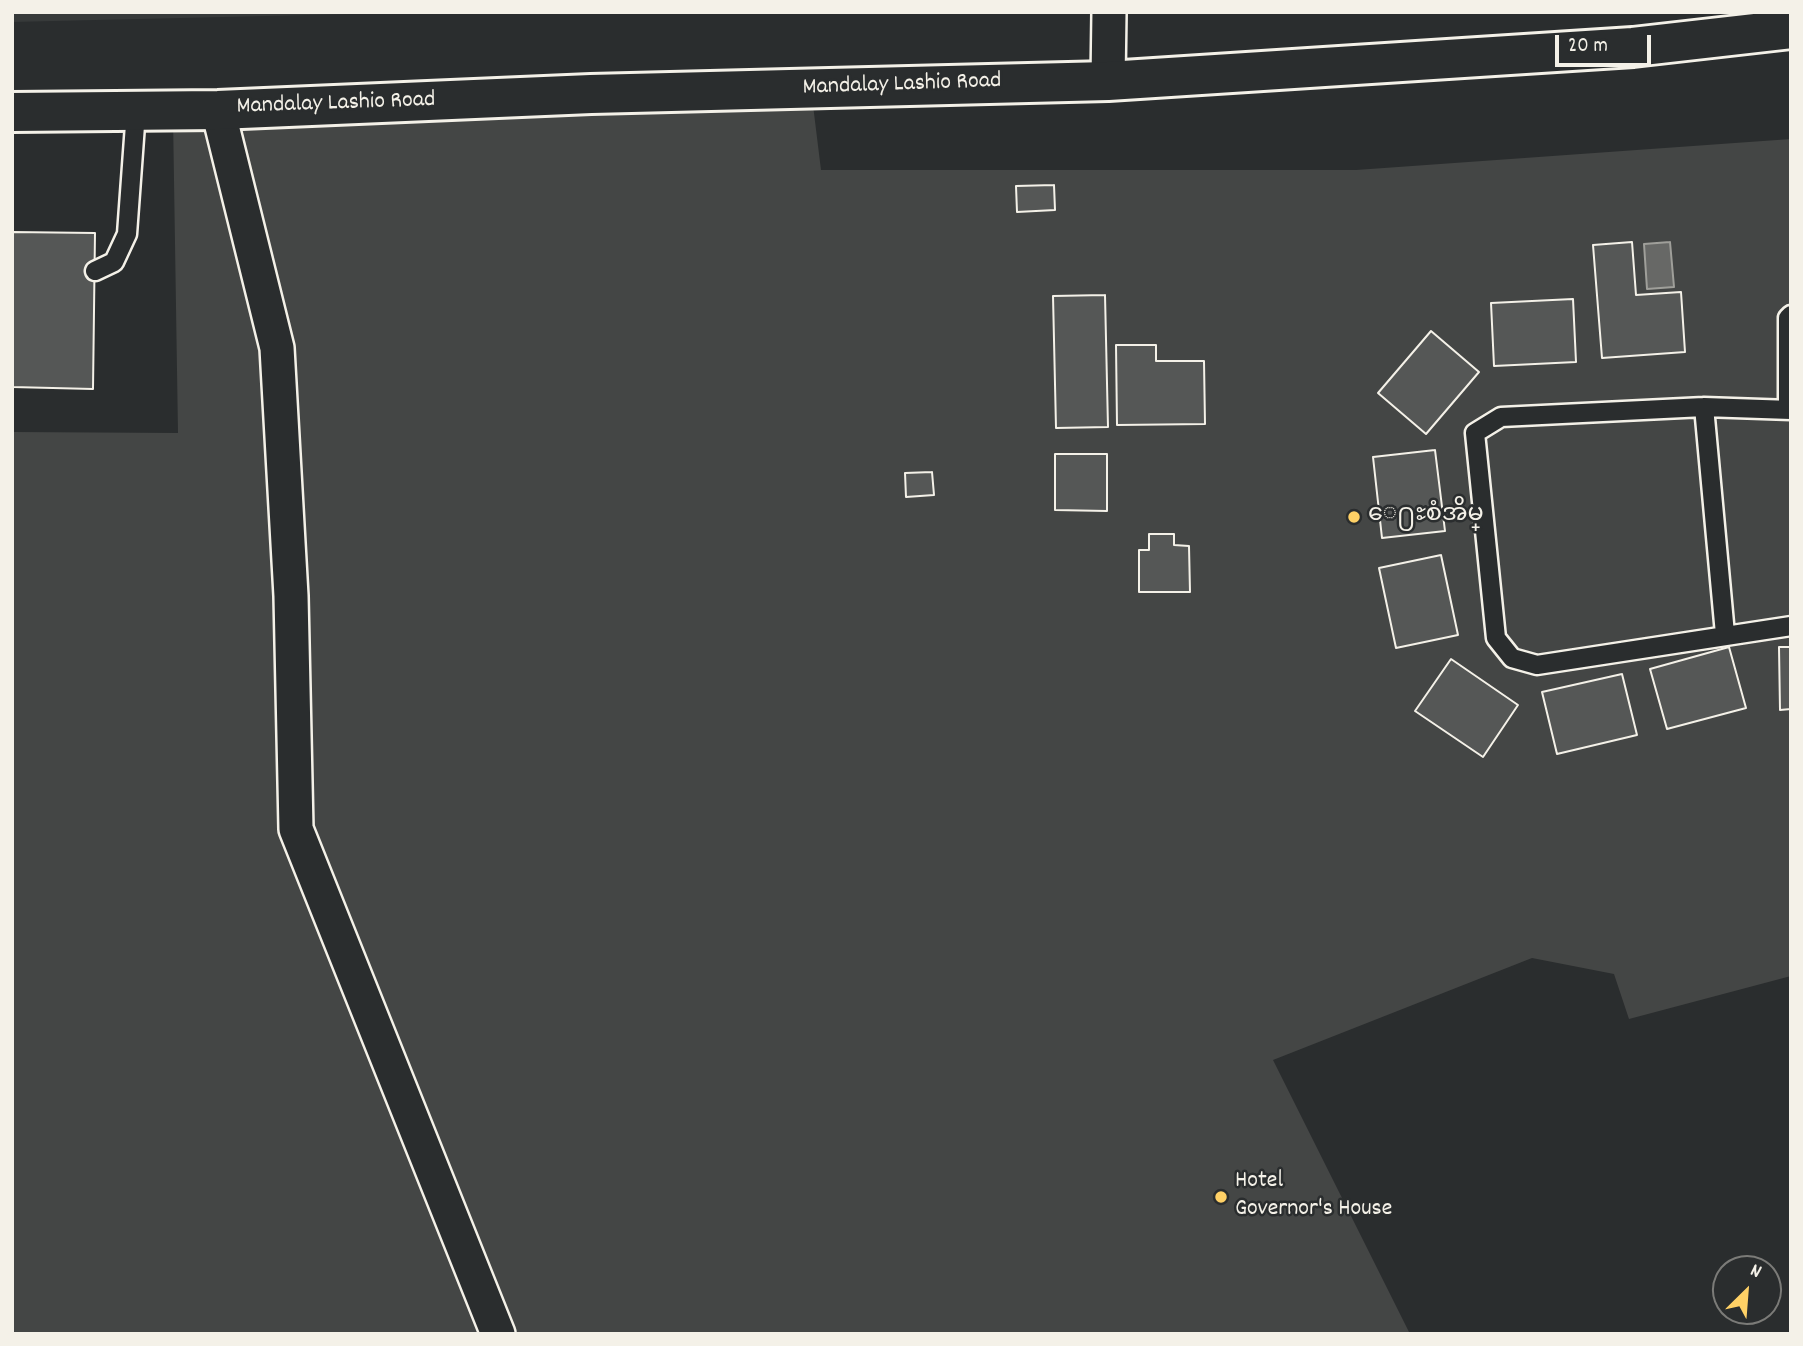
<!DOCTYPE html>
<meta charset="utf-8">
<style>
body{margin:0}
#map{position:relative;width:1803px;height:1346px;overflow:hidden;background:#2a2d2e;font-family:Dekko,sans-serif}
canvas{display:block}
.frame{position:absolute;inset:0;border:14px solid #f4f1e8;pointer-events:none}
.north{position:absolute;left:1712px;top:1255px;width:70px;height:70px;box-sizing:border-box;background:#2a2d2e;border:2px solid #7b7b78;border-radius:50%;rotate:25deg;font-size:19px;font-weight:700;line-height:28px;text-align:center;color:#f4f1e8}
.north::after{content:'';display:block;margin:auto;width:24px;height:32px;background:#ffd166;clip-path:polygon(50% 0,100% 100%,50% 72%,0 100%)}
.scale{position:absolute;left:1555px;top:35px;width:96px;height:32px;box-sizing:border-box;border:4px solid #f4f1e8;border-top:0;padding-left:9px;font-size:21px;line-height:24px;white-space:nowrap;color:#f4f1e8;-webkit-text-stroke:5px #2a2d2e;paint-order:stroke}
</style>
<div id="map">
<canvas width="1803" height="1346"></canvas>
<div class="frame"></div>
<div class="north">N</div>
<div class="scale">20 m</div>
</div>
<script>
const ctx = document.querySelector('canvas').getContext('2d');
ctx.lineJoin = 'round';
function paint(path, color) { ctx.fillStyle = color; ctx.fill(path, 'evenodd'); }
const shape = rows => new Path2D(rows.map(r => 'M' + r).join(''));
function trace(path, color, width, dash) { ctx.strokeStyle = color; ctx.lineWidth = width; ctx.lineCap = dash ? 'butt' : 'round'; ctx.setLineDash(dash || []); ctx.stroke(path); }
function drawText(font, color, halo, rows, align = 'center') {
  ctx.font = font + ' Dekko,"Noto Sans Myanmar",sans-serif'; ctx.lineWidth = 5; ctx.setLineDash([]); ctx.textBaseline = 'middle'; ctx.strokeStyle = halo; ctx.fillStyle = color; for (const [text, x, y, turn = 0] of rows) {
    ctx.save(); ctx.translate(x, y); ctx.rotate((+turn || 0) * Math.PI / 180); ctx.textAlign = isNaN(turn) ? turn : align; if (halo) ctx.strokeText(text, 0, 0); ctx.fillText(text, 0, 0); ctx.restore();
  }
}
const built = shape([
 [12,12,436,12,12,22]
]);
const green = shape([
 [813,105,821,170,1356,170,1791,139,1791,976,1629,1019,1614,974,1532,958,1273,1060,1410,1334,12,1334,12,432,178,433,173,117]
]);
const water = shape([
 [1670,242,1674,287,1647,289,1644,244,1670,242]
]);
const building = shape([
 [1054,185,1055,210,1017,212,1016,186,1054,185],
 [12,232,95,233,93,389,12,387,12,232],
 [1632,242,1636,295,1681,292,1685,352,1602,358,1593,245,1632,242],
 [1105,295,1108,427,1056,428,1053,296,1105,295],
 [1573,299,1576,362,1494,366,1491,303,1573,299],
 [1431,331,1479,372,1426,434,1378,393,1431,331],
 [1116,345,1156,345,1156,361,1204,361,1205,424,1117,425,1116,345],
 [1435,450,1445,531,1382,538,1373,457,1435,450],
 [1055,454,1107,454,1107,511,1055,510,1055,454],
 [932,472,934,495,906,497,905,473,932,472],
 [1149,534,1174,534,1174,545,1189,546,1190,592,1139,592,1139,550,1149,550,1149,534],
 [1441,555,1458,635,1396,648,1379,568,1441,555],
 [1729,647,1746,708,1667,729,1650,669,1729,647],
 [1779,647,1791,647,1791,709,1780,710,1779,647],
 [1451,659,1518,705,1483,757,1415,711,1451,659],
 [1622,674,1637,735,1557,754,1542,692,1622,674]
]);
const lane = shape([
 [95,271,114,262,127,234,136,111],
 [1704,407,1725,634],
 [1788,410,1788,318,1791,315],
 [1791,410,1704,407,1501,417,1475,433,1496,638,1512,658,1537,665,1791,626]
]);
const street = shape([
 [1108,81,1109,12],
 [218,110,277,348,291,596,296,829,498,1334]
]);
const highway = shape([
 [12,112,218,110,591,94,1108,81,1633,47,1791,29]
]);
const markers = [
 [1354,517,7,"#ffd166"],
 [1221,1197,7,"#ffd166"]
];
const streetNames = [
 ["Mandalay Lashio Road",902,86,-2],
 ["Mandalay Lashio Road",336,105,-2]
];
const poiNames = [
 ["ေ႐ႊစံအိမ္",1368,517],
 ["Hotel",1235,1183],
 ["Governor's House",1235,1211]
];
paint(built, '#373a3a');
paint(green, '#444645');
paint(water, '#676866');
trace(water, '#9f9f9a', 2);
paint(building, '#555756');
trace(building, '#f4f1e8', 2);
trace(lane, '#f4f1e8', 23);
trace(street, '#f4f1e8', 38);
trace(highway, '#f4f1e8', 44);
trace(lane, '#2a2d2e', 18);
trace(street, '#2a2d2e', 33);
trace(highway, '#2a2d2e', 38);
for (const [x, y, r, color] of markers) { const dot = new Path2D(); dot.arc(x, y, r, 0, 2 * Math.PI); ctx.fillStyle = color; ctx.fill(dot); trace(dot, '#2a2d2e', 2.5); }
drawText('24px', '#f4f1e8', '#2a2d2e', streetNames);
drawText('24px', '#f4f1e8', '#2a2d2e', poiNames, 'left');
</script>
